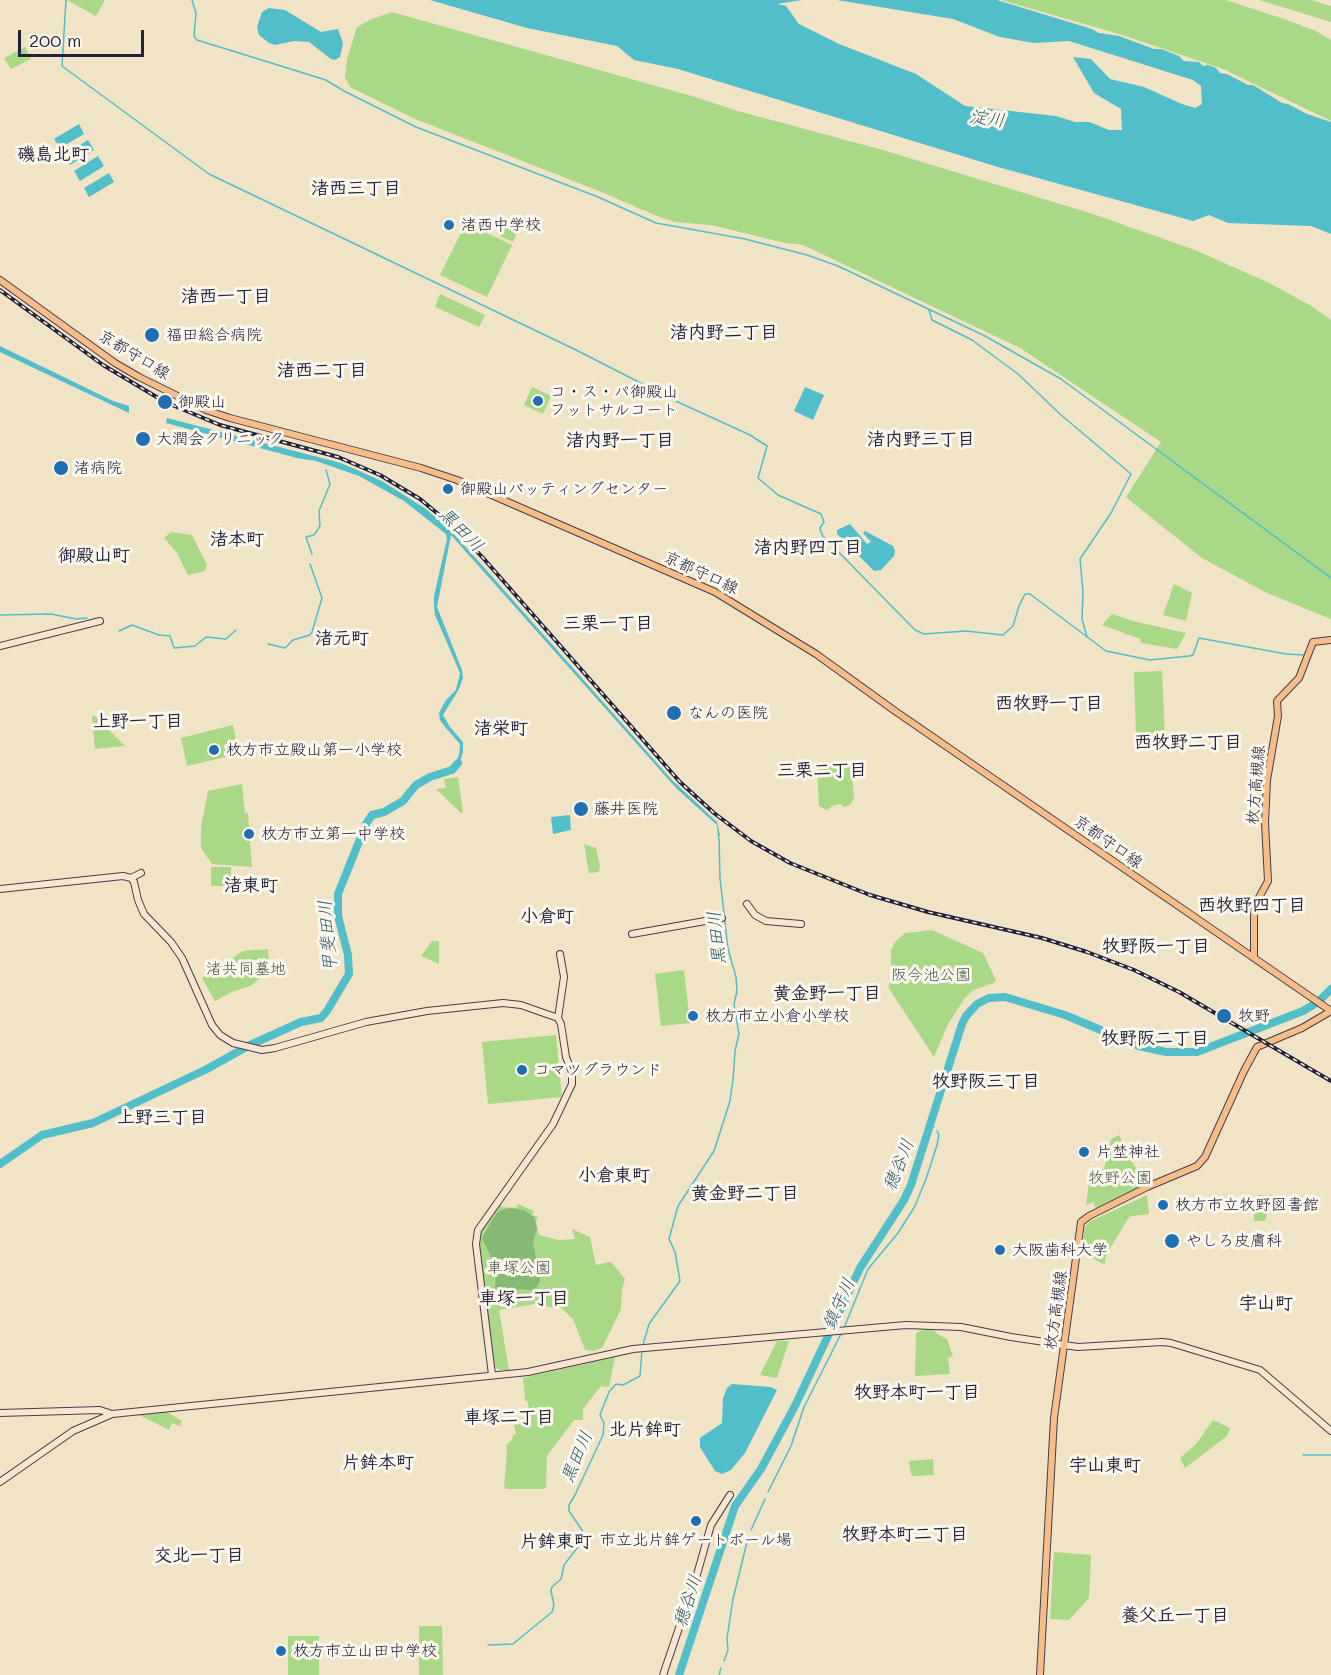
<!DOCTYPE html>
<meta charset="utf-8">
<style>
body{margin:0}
#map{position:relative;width:1331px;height:1675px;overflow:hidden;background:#f1e3c6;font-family:Mali,sans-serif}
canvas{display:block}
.scale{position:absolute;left:18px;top:30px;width:126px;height:27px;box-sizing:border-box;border:3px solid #22223b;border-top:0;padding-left:8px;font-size:18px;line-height:21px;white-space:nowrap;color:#22223b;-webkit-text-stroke:4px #fbf7ec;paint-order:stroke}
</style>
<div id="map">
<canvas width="1331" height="1675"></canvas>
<div class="scale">200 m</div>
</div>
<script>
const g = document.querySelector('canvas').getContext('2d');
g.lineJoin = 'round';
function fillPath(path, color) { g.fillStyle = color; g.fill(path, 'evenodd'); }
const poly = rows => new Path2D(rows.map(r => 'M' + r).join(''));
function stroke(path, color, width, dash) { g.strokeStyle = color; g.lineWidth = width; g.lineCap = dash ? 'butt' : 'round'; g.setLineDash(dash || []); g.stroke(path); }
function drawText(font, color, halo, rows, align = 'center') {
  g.font = font + ' Mali,"Klee One",sans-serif'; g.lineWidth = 6; g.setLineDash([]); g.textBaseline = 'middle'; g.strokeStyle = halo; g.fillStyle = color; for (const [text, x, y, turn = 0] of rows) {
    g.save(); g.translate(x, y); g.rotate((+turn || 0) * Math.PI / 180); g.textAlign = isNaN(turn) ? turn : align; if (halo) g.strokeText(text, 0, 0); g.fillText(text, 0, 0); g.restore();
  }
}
const green = poly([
 [67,0,105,0,96,16],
 [1001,0,1226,0,1287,20,1316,31,1331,40,1331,121,1223,69,1119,34],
 [1259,0,1312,0,1331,6,1331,22],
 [392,12,692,96,738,111,883,150,1093,214,1195,250,1267,282,1310,305,1331,320,1331,619,1267,593,1202,558,1133,503,1126,497,1161,442,1020,348,803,245,785,243,711,225,675,222,657,216,599,191,415,119,350,87,345,77,347,59,357,27,372,19],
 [25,47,31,59,11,69,4,58],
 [506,220,520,226,513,242,500,236],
 [466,223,512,245,487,297,440,275],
 [440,294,485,315,479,327,435,307],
 [532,387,551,396,543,414,524,405],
 [171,532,192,535,207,565,205,571,188,575,177,553,164,538],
 [1174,584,1192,593,1186,621,1163,615],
 [1112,614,1133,621,1186,633,1177,649,1141,643,1140,639,1102,625],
 [1162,671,1165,736,1136,737,1134,672],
 [94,715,125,746,95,749,92,716],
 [233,725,239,754,187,766,181,738],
 [848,763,851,765,854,798,850,805,844,807,841,804,834,805,827,810,824,809,819,806,817,770,821,766],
 [458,777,463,813,461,813,436,789,446,788,444,779],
 [242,784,245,813,248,813,252,867,212,864,201,848,201,827,208,791],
 [584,844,596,848,600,866,599,872,589,873],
 [211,867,231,867,231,886,211,886],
 [932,930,983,953,996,980,994,983,973,990,964,999,948,1024,934,1057,888,987,891,981,891,951,895,942,905,933],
 [432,941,439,941,439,964,421,956],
 [268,949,269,963,261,978,250,986,232,992,215,1001,202,978,243,951],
 [684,970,690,1023,661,1026,655,974],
 [556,1035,562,1097,488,1104,482,1042],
 [1119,1135,1134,1166,1138,1169,1145,1186,1096,1209,1093,1202,1086,1205,1089,1183,1092,1177,1104,1169,1111,1139],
 [1147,1195,1149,1214,1131,1216,1128,1219,1109,1250,1105,1259,1105,1265,1081,1252,1085,1227,1089,1222],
 [1258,1195,1273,1195,1265,1221,1254,1221,1253,1198],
 [498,1201,502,1207,516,1208,518,1204,534,1211,532,1215,538,1217,536,1222,539,1235,558,1240,575,1239,572,1229,590,1237,596,1265,609,1262,612,1263,625,1279,622,1290,621,1309,603,1346,600,1349,593,1351,585,1350,573,1319,559,1306,554,1308,535,1304,499,1310,509,1370,500,1370,495,1367,488,1317,483,1298,477,1238,491,1210],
 [927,1328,931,1328,939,1335,947,1339,953,1356,948,1358,950,1374,915,1376,916,1333],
 [777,1341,789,1341,777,1378,760,1375],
 [615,1357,609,1387,601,1386,583,1409,583,1420,574,1420,547,1456,546,1487,544,1489,506,1489,504,1486,507,1453,506,1445,512,1440,513,1435,516,1434,514,1425,522,1424,522,1418,527,1417,529,1414,528,1402,525,1400,523,1378],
 [165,1411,182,1421,180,1426,172,1423,169,1430,137,1414],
 [1213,1420,1230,1428,1227,1436,1185,1468,1180,1458,1196,1444],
 [933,1459,934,1475,913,1476,911,1474,909,1461],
 [1054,1552,1091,1555,1089,1598,1069,1620,1050,1619],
 [419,1626,442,1626,443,1675,419,1675],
 [288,1636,319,1636,319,1675,288,1675]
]);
const forest = poly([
 [510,1208,524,1210,534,1217,537,1228,533,1242,540,1280,537,1287,531,1290,520,1289,503,1296,498,1293,495,1288,496,1267,482,1238,496,1214,501,1210]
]);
const water = poly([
 [430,0,802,0,777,4,786,6,799,24,839,44,916,74,965,106,1056,116,1075,122,1089,122,1109,130,1122,130,1121,109,1094,93,1073,57,1091,59,1110,79,1144,87,1182,104,1195,108,1202,104,1201,86,1193,80,1069,41,1034,43,1000,37,953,19,837,0,997,0,1092,29,1099,33,1119,36,1154,49,1161,49,1179,56,1184,61,1199,62,1203,66,1208,65,1216,68,1220,73,1227,74,1248,85,1253,85,1282,103,1288,104,1307,114,1331,122,1331,234,1311,226,1228,223,1209,215,1193,221,998,167,678,69,634,60,617,46,527,28],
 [269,8,285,10,321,32,338,29,343,43,340,57,335,60,331,59,309,42,294,41,275,45,269,43,259,35,257,27,262,12],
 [79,124,84,134,60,148,54,139],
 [88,140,94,150,70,165,64,155],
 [98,156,104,166,80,181,74,171],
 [109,173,114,182,89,197,84,188],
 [0,346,113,401,129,406,129,413,0,352],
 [805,387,824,395,813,420,794,411],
 [167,418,341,463,382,481,426,509,450,530,473,555,672,780,717,822,720,835,718,839,717,825,677,789,451,535,437,607,462,670,463,678,459,689,443,715,450,727,463,742,463,752,459,765,452,772,459,755,460,744,445,727,440,720,439,713,446,700,456,690,460,673,435,615,434,606,434,596,447,539,446,534,404,501,359,476,316,461,297,458,166,423],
 [850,524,867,544,871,542,863,533,865,531,893,546,895,551,894,556,881,570,874,571,837,534,837,530],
 [570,815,571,830,553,834,551,817],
 [732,1384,771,1387,777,1390,745,1453,731,1470,722,1474,715,1471,700,1447,700,1438,722,1423,723,1398,727,1388]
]);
const stream = poly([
 [66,0,62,66,209,174,574,349,680,403,750,435,767,446,758,478,778,495,821,514,824,522,820,528,822,535,915,630,924,634,966,631,1003,635,1013,626,1019,606,1025,594,1030,594,1106,651,1150,660,1189,656,1193,655,1199,638,1286,654,1306,655],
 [192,0,196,13,194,36,197,40,326,80,344,91,416,127,598,197,656,223,745,239,807,255,838,266,985,336,1061,379,1331,578],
 [929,310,932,320,972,340,1018,374,1060,414,1131,474,1111,513,1080,559,1083,592,1082,619,1087,637],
 [312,554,306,537,314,535,320,526,319,511,330,484,326,470],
 [0,615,51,614,76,619,87,618],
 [119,631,132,625,159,635,170,636,174,648,195,646,206,637,226,639,236,630],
 [268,644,285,648,293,640,310,635,312,632,322,598,310,564],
 [932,1123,934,1127],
 [844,1328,868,1269,898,1233,915,1206,926,1179,937,1145,939,1135,937,1131],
 [643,1345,649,1324,680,1281,675,1252,669,1239,678,1206,714,1151,730,1101,733,1080,735,1051,739,1034,734,1004,737,991,736,977,728,949,720,878,719,838],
 [1303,1455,1331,1455],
 [768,1492,791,1446,804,1407,842,1332],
 [751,1530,765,1499],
 [488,1645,513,1644,552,1612,554,1605,551,1591,552,1587,561,1579,564,1565,584,1539,582,1530,569,1511,569,1505,575,1495,603,1435,604,1423,600,1415,609,1392,616,1384,623,1385,640,1376,642,1350],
 [724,1661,728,1650,727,1638,733,1599,748,1538],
 [719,1675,721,1668]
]);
const river = poly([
 [0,1164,42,1135,93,1123,207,1069,250,1045,301,1022,321,1018,327,1011,349,974,348,955,338,916,338,894,366,824,372,815,384,812,403,801,416,785,430,777,452,770,458,763],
 [679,1675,735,1506,761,1469,795,1406,860,1268,904,1200,911,1185,962,1024,966,1016,977,1004,989,998,1005,997,1065,1015,1139,1046,1166,1052,1197,1052,1303,1011,1318,1002,1331,989]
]);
const secondary = poly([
 [0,646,100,621],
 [131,878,134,882,138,900,144,914,171,942,182,958,212,1025,220,1035,233,1043,262,1050,275,1048,366,1022,427,1011,503,1003,521,1005,558,1018],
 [0,889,123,876,131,878,141,873],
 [747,904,755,915,766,921,801,924],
 [632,934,722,918],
 [492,1375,476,1244,478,1230,553,1124,572,1084,572,1072,566,1057,561,1024,558,1018,564,977,560,954],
 [0,1413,100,1410,112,1414],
 [0,1482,73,1431,112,1414,528,1372,633,1349,906,1325,961,1327,1011,1337,1078,1347,1162,1342,1171,1343,1260,1370,1331,1431],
 [663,1675,696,1578,711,1525,730,1495]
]);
const primary = poly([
 [0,280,115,363,139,377,206,410,230,418,421,468,457,480,715,592,816,654,895,711,1331,1011],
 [1254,958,1254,913,1256,903,1268,881,1265,823,1267,780,1278,716,1277,701,1299,678,1313,642,1331,640],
 [1040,1675,1054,1418,1081,1222,1089,1216,1147,1187,1197,1166,1205,1157,1244,1071,1257,1047,1302,1028,1331,1011]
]);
const rail = poly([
 [0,290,103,365,165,402,220,425,338,457,380,475,420,499,455,528,484,559,680,782,714,813,751,841,790,863,870,895,928,912,1042,938,1087,952,1134,970,1179,992,1331,1081]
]);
const markers = [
 [449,225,6,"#1f6fb2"],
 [152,335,8,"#1f6fb2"],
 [538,401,6,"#1f6fb2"],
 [165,402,8,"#1f6fb2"],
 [143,439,8,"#1f6fb2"],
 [61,468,8,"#1f6fb2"],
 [448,489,6,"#1f6fb2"],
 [674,713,8,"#1f6fb2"],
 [214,750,6,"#1f6fb2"],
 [581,809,8,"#1f6fb2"],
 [249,834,6,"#1f6fb2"],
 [693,1016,6,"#1f6fb2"],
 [1224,1016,8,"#1f6fb2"],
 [522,1070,6,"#1f6fb2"],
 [1084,1152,6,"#1f6fb2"],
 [1163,1205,6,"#1f6fb2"],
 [1172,1241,8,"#1f6fb2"],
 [1000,1250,6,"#1f6fb2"],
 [696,1521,6,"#1f6fb2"],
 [281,1651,6,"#1f6fb2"]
];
const poiNames = [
 ["渚西中学校",461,225],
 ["福田総合病院",166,335],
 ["コ・ス・パ御殿山",550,392],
 ["フットサルコート",550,410],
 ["御殿山",178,402],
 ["大潤会クリニック",156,439],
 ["渚病院",74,468],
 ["御殿山バッティングセンター",460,489],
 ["なんの医院",688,713],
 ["枚方市立殿山第一小学校",226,750],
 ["藤井医院",594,809],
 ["枚方市立第一中学校",261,834],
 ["枚方市立小倉小学校",705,1016],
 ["牧野",1238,1016],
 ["コマツグラウンド",534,1070],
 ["片埜神社",1096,1152],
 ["枚方市立牧野図書館",1175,1205],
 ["やしろ皮膚科",1186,1241],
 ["大阪歯科大学",1012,1250],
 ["市立北片鉾ゲートボール場",696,1540,"center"],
 ["枚方市立山田中学校",293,1651]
];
const streetNames = [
 ["京都守口線",134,355,31],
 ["京都守口線",701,573,25],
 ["枚方高槻線",1256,785,-85],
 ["京都守口線",1108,842,35],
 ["枚方高槻線",1056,1310,-82]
];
const parkNames = [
 ["渚共同墓地",246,969],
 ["阪今池公園",931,975],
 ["牧野公園",1120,1178],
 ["車塚公園",519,1268]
];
const waterNames = [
 ["淀川",987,119,7],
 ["黒田川",461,530,45],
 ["甲斐田川",328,936,-95],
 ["黒田川",717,938,-96],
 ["穂谷川",899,1165,-68],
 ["鎮守川",839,1304,-66],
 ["黒田川",577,1457,-67],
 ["穂谷川",688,1601,-72]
];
const neighbourhoodNames = [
 ["磯島北町",53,154],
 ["渚西三丁目",356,188],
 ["渚西一丁目",226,296],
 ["渚内野二丁目",724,332],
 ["渚西二丁目",322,370],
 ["渚内野三丁目",921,439],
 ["渚内野一丁目",620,440],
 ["渚本町",237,539],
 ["渚内野四丁目",808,547],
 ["御殿山町",94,555],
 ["三栗一丁目",608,623],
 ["渚元町",342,638],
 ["西牧野一丁目",1049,703],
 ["上野一丁目",138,721],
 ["渚栄町",501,728],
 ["西牧野二丁目",1188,742],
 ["三栗二丁目",822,770],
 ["渚東町",251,885],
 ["西牧野四丁目",1252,905],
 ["小倉町",547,916],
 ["牧野阪一丁目",1156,946],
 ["黄金野一丁目",827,993],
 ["牧野阪二丁目",1155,1038],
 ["牧野阪三丁目",986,1081],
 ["上野三丁目",162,1117],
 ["小倉東町",614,1175],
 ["黄金野二丁目",745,1193],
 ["車塚一丁目",524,1298],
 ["宇山町",1266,1303],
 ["牧野本町一丁目",917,1392],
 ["車塚二丁目",509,1417],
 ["北片鉾町",645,1429],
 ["片鉾本町",378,1462],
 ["宇山東町",1105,1465],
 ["牧野本町二丁目",905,1534],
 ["片鉾東町",556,1541],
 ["交北一丁目",199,1555],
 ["養父丘一丁目",1175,1615]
];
fillPath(green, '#a9d987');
fillPath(forest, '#86b974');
fillPath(water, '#51bec9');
stroke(stream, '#51bec9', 1.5);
stroke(river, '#51bec9', 8);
stroke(secondary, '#413f50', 8);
stroke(primary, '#413f50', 8);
stroke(secondary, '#fce5cf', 6);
stroke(primary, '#f7bd88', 6);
stroke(rail, '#22223b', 4);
stroke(rail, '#fbf7ec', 1.5, [4.5]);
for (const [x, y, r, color] of markers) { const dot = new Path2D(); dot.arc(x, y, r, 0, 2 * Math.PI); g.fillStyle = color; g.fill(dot); stroke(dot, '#fbf7ec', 2); }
drawText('16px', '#22223b', '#fbf7ec', poiNames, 'left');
drawText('16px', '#22223b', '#fbf7ec', streetNames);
drawText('16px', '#4a5952', '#fbf7ec', parkNames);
drawText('italic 18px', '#32596d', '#fbf7ec', waterNames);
drawText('bold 18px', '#22223b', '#fbf7ec', neighbourhoodNames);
</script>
